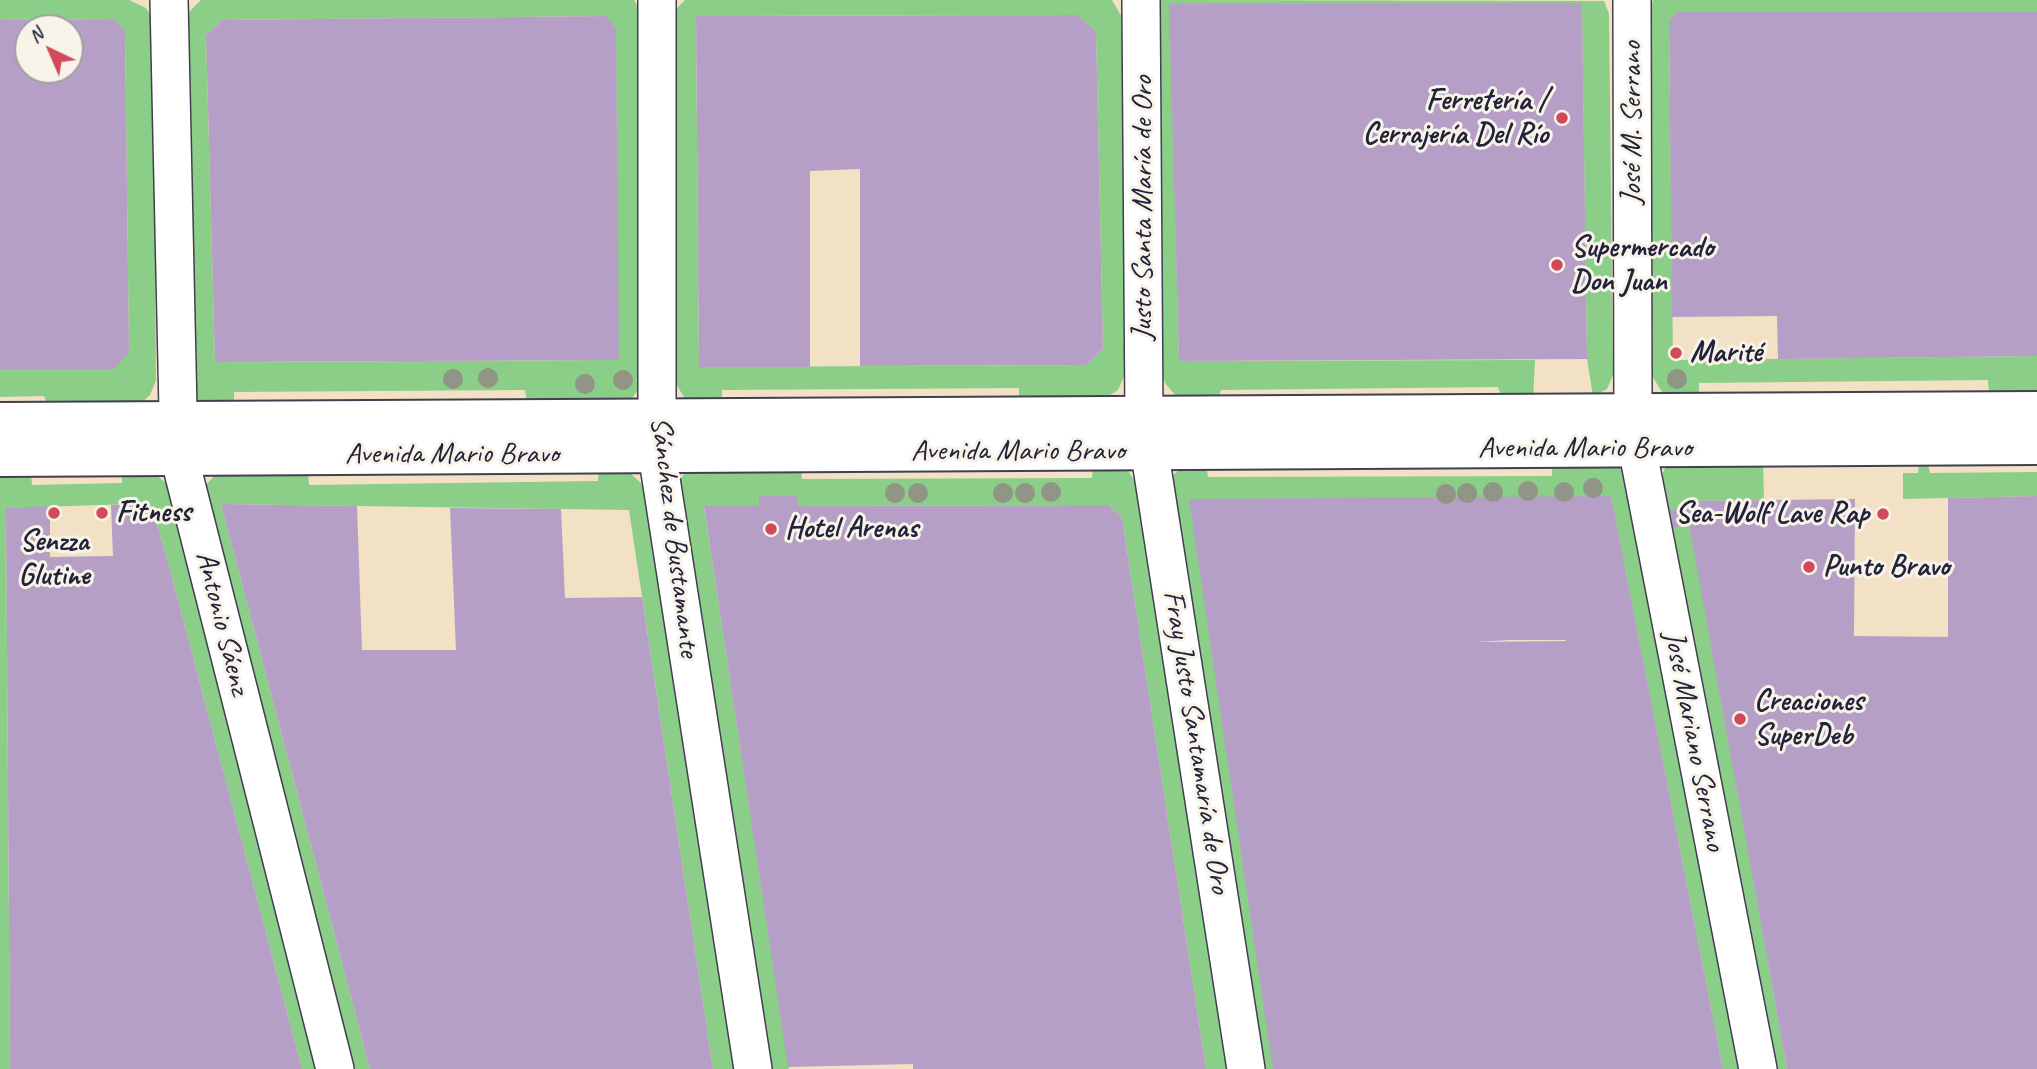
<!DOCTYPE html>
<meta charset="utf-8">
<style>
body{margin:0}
#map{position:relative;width:2037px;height:1069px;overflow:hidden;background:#f2e1c5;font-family:Caveat,sans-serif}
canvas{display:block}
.north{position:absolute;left:14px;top:14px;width:70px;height:70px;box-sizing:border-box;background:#f7f3e8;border:2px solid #a29fa3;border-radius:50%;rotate:316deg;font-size:19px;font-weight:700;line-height:28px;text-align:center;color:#22223b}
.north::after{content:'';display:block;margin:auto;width:24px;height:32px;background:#d1495b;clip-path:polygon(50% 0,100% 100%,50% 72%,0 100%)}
</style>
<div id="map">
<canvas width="2037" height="1069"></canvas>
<div class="north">N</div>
</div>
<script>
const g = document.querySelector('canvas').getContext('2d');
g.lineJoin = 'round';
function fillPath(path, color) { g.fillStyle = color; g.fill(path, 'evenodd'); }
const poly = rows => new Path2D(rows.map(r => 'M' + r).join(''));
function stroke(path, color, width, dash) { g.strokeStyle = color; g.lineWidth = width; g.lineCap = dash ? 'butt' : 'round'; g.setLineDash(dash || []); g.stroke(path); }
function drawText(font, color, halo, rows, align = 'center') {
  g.font = font + ' Caveat,sans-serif'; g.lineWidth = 6; g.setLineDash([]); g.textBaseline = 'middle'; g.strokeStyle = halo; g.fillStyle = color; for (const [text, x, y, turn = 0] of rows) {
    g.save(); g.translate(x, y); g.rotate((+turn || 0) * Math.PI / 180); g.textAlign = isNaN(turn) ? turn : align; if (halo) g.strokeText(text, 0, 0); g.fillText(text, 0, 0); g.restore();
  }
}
const green = poly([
 [0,0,129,0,146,8,153,19,156,380,150,395,139,405,49,407,44,396,0,397,0,369,113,369,129,353,125,31,113,19,0,20],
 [201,0,634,0,639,8,640,387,633,397,623,404,527,404,525,390,234,392,234,406,206,406,197,399,193,394,187,14],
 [605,16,616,27,618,360,215,362,206,35,223,20],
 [685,0,1112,0,1123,19,1126,372,1118,390,1102,400,1019,401,1019,388,722,390,722,403,692,403,685,399,675,382,674,11],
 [1076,15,1096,31,1103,348,1087,365,699,367,696,16],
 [1158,0,1604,1,1609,14,1613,375,1607,389,1593,396,1587,359,1582,11,1170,11,1179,361,1535,360,1533,398,1502,398,1498,387,1221,390,1218,400,1183,400,1176,396,1165,383,1162,374],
 [1653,0,2037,0,2037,12,1677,12,1669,20,1673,360,2037,356,2037,394,1989,394,1988,380,1699,383,1699,396,1668,396,1662,392,1652,376,1649,14],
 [1763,462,1764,500,1686,501,1787,1069,1770,1069,1660,478,1667,465],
 [1552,463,1616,465,1626,473,1743,1069,1723,1069,1611,497,1462,499,1273,1069,1260,1069,1171,479,1174,474,1183,467,1206,465,1208,477,1552,476],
 [1919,464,1928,464,1930,473,2037,472,2037,496,1903,499,1903,473,1918,473],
 [1093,467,1122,467,1129,472,1138,486,1230,1069,1206,1069,1122,518,1109,505,798,506,797,496,759,496,759,506,704,507,789,1069,767,1069,680,479,688,470,801,468,802,479,1092,478],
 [599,469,629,472,642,484,650,506,734,1069,713,1069,629,510,221,504,370,1069,347,1069,202,496,206,485,215,475,226,473,308,471,309,485,598,481],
 [122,471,155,474,173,489,323,1069,302,1069,166,555,157,525,134,504,6,508,10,1069,0,1069,0,473,31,472,32,485,122,483]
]);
const building = poly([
 [1582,3,1587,359,1179,361,1169,4],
 [1677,12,2037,12,2037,356,1778,359,1777,316,1672,317,1669,20],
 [1077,15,1096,31,1103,348,1087,365,860,366,860,169,810,171,810,367,699,367,696,16],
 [606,16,616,27,619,360,215,362,206,35,223,20],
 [114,19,125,31,129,353,114,369,0,369,0,20],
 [28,28,70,28,70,70,28,70],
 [759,496,798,496,798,506,1109,505,1122,518,1206,1069,913,1069,913,1064,788,1067,704,506,759,506],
 [1611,496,1723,1069,1273,1069,1189,499],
 [1511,640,1566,640,1566,641,1475,642],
 [2037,496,2037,1069,1787,1069,1685,501,1855,499,1854,636,1948,637,1948,498],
 [134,504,157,525,166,555,302,1069,10,1069,6,508,50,506,50,557,113,556,111,505],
 [221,504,357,506,362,650,456,650,450,508,561,509,565,598,642,597,713,1069,370,1069],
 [1679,508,1682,526,1669,529,1665,511]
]);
const minor = poly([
 [169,0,179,456,335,1069],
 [657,0,657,453,753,1069],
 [1141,0,1144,416,1246,1069],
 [1632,0,1633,413,1637,447,1758,1069]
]);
const secondary = poly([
 [0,422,2037,411],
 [0,457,2037,445]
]);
const trees = [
 [488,378],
 [453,379],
 [1677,379],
 [623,380],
 [585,384],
 [1593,488],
 [1528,491],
 [1051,492],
 [1493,492],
 [1564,492],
 [895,493],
 [918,493],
 [1003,493],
 [1025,493],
 [1467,493],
 [1446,494]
];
const markers = [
 [1562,118,7,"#d1495b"],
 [1557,265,7,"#d1495b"],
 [1676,353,7,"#d1495b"],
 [54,513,7,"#d1495b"],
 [102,513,7,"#d1495b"],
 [1883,514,7,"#d1495b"],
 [771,529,7,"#d1495b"],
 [1809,567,7,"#d1495b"],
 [1740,719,7,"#d1495b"]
];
const poiNames = [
 ["Ferretería /",1548,101,"right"],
 ["Cerrajería Del Río",1548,135,"right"],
 ["Supermercado",1571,248],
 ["Don Juan",1571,282],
 ["Marité",1690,353],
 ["Fitness",116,513],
 ["Sea-Wolf Lave Rap",1869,514,"right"],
 ["Hotel Arenas",785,529],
 ["Senzza",54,542,"center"],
 ["Glutine",54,576,"center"],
 ["Punto Bravo",1823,567],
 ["Creaciones",1754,702],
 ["SuperDeb",1754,736]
];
const streetNames = [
 ["José M. Serrano",1632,123,-90],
 ["Justo Santa María de Oro",1143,208,-90],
 ["Avenida Mario Bravo",1585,448],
 ["Avenida Mario Bravo",1018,451],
 ["Avenida Mario Bravo",452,454],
 ["Sánchez de Bustamante",674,537,83],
 ["Antonio Sáenz",222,623,76],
 ["José Mariano Serrano",1694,741,79],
 ["Fray Justo Santamaría de Oro",1196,742,81]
];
fillPath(green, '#8ace88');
fillPath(building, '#b59fc6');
stroke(minor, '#413f50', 40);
stroke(secondary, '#413f50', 42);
stroke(minor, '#fff', 37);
stroke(secondary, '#fff', 38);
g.fillStyle = '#919586';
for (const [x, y] of trees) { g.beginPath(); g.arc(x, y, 10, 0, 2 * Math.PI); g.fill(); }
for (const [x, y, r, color] of markers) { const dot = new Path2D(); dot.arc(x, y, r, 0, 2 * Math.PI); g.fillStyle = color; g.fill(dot); stroke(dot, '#f7f3e8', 2.5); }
drawText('bold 30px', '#22223b', '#f7f3e8', poiNames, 'left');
drawText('30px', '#22223b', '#f7f3e8', streetNames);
</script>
